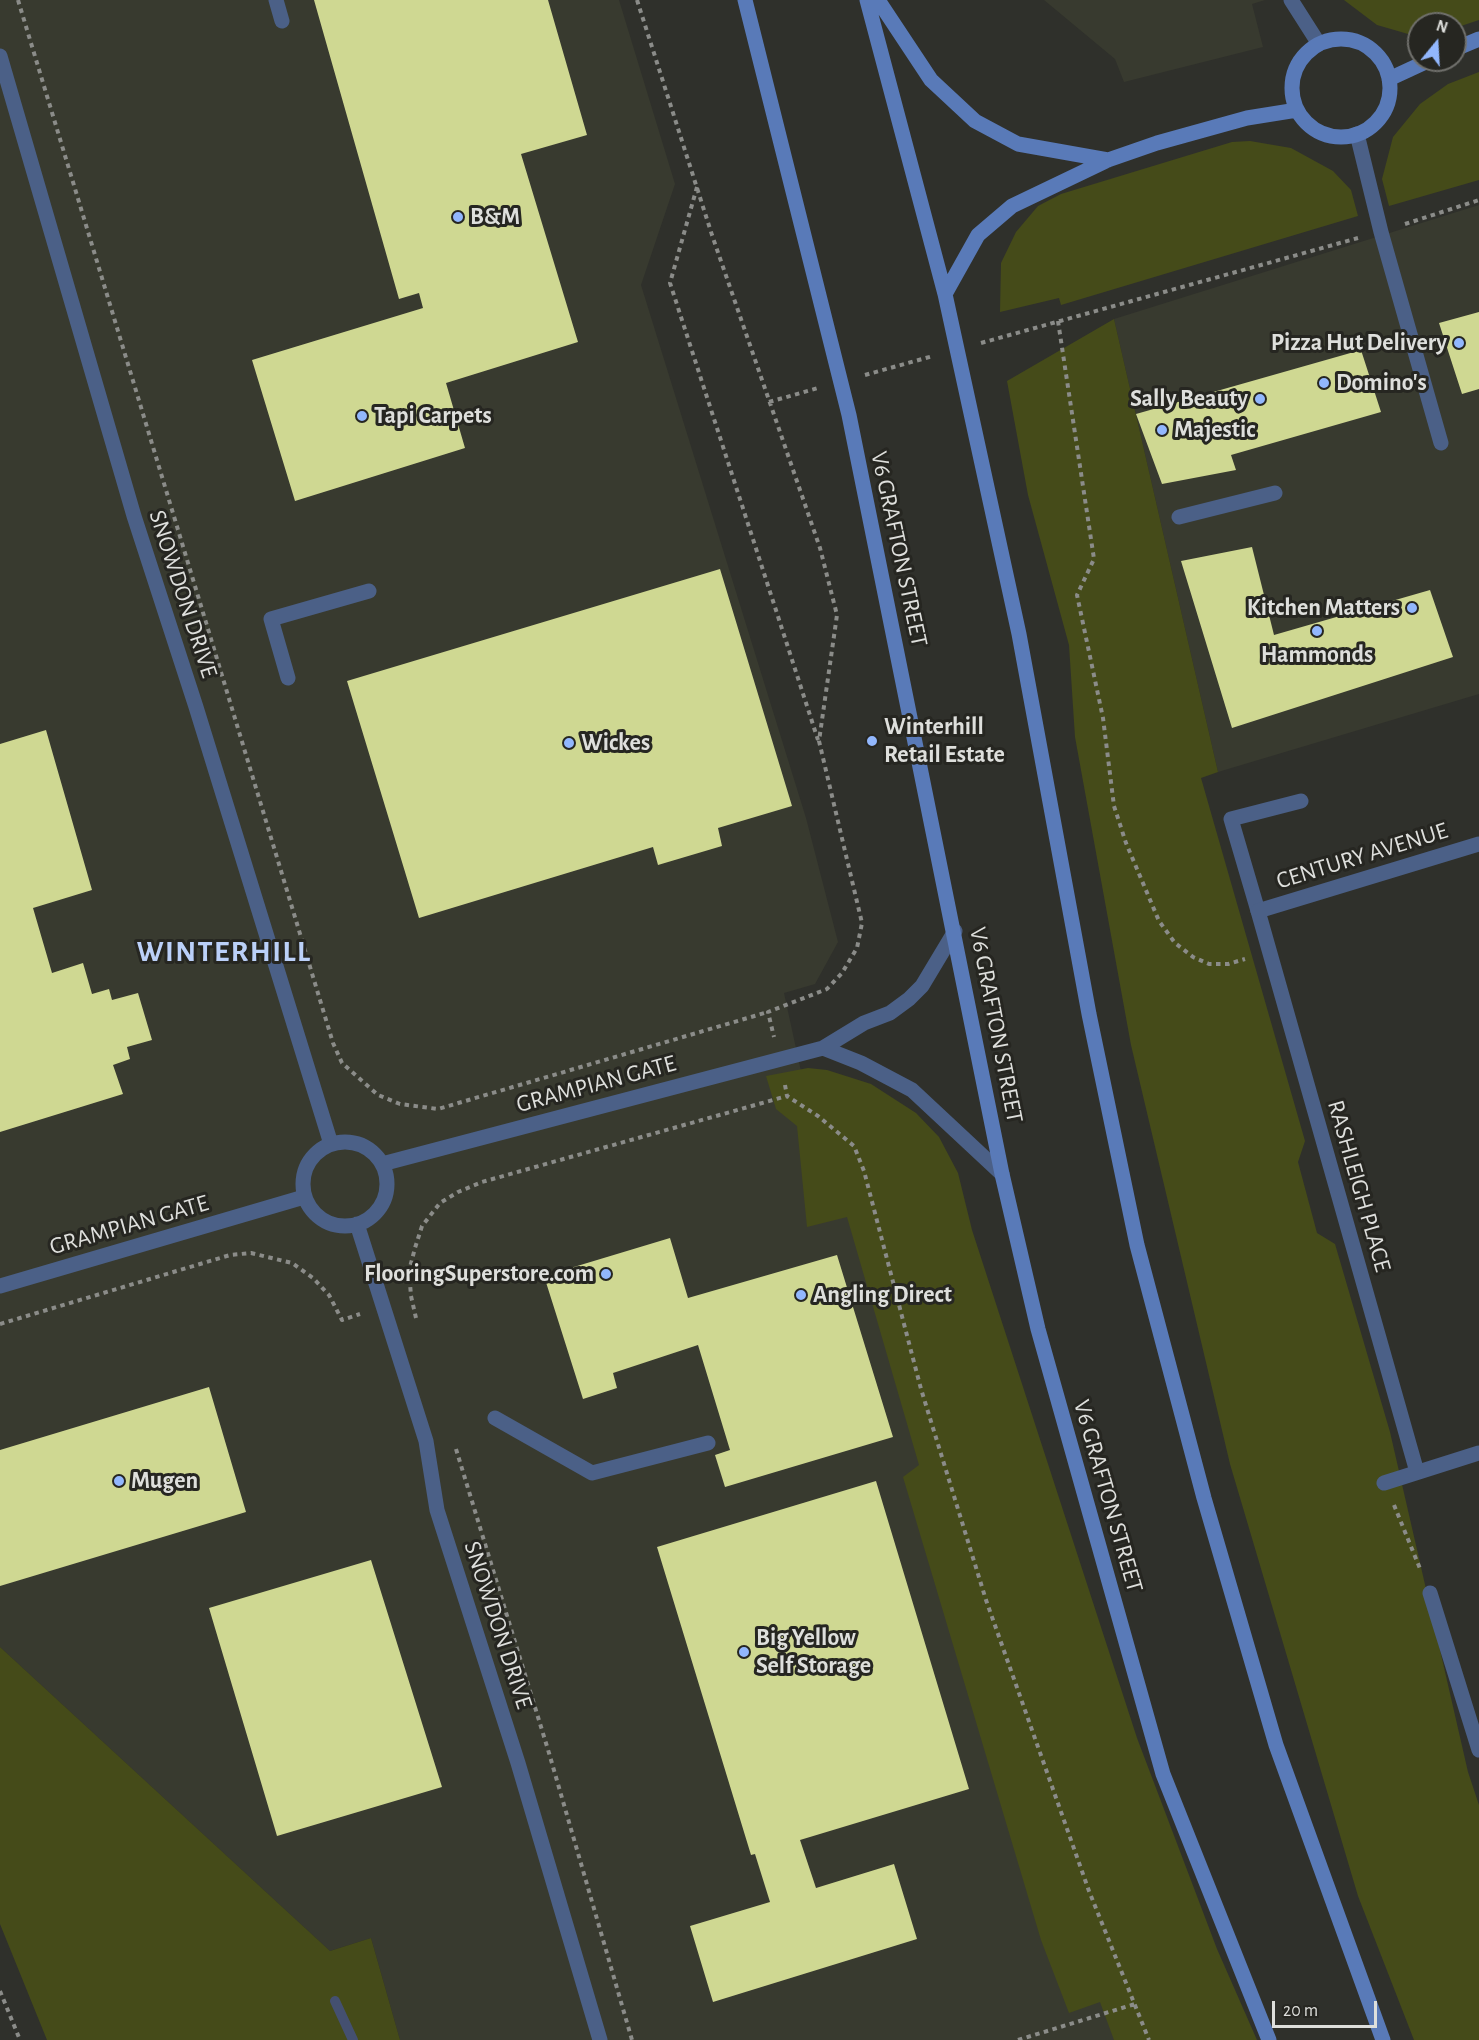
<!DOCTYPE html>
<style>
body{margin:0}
#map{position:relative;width:1479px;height:2040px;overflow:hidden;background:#2f302b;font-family:"Alegreya Sans",sans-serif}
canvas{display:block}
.north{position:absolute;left:1407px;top:12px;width:60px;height:60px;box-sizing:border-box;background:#262621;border:2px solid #70706c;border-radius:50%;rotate:18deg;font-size:16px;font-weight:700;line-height:24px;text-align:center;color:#dedfdc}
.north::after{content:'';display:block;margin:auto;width:21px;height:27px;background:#92b7fd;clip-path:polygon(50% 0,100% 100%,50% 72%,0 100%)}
.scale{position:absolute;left:1272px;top:2001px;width:105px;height:27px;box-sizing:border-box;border:3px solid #dedfdc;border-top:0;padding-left:8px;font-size:18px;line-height:21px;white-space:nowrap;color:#dedfdc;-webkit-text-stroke:4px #262621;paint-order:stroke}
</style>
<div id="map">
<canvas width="1479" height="2040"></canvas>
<div class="north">N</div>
<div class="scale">20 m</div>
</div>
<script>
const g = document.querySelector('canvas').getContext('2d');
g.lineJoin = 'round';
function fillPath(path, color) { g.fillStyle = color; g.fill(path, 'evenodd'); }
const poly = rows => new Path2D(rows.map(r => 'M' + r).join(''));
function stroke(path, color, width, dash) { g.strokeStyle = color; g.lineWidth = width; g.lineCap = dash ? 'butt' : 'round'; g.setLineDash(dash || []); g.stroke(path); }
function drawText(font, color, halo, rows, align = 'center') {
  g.font = font + ' "Alegreya Sans",sans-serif'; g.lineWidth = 6; g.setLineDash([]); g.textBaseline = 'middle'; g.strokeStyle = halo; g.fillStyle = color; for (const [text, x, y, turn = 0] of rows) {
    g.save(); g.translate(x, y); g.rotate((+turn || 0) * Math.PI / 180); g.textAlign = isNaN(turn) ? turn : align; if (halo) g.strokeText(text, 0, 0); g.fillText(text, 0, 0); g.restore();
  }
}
const built = poly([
 [0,0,619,0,675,184,641,285,806,818,838,942,815,984,784,993,817,1145,849,1169,1119,2040,400,2040,371,1938,330,1951,0,1647],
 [1044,0,1265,0,1252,4,1263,47,1124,82,1115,59],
 [1479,205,1479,694,1218,772,1114,319]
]);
const green = poly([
 [1344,0,1479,0,1479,20,1455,28,1455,24,1419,24,1419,36,1415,36,1377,25],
 [1479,72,1479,180,1389,206,1382,179,1393,137,1420,104,1448,84],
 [1250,141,1291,148,1333,171,1351,190,1358,216,1061,305,1059,298,1000,312,1001,263,1016,232,1038,206,1061,194,1232,142],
 [1114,319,1218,772,1201,778,1305,1141,1298,1162,1317,1233,1335,1244,1390,1432,1468,1772,1479,1805,1479,2040,1414,2040,1358,1896,1230,1464,1131,1045,1075,737,1069,645,1028,495,1007,381],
 [808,1068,827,1070,871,1084,916,1113,939,1137,958,1173,972,1230,1137,1738,1217,1949,1257,2040,1114,2040,1100,2002,1069,2013,1041,1940,903,1477,919,1465,847,1217,807,1227,797,1126,776,1109,766,1076],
 [0,1647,330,1951,371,1938,400,2040,47,2040,0,1924]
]);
const stream = poly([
 [335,2001,353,2040]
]);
const building = poly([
 [314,0,548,0,587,135,521,154,578,342,446,383,465,448,295,501,252,360,423,308,419,293,399,299],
 [1479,312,1479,389,1462,394,1439,323],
 [1361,350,1381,412,1231,455,1236,470,1162,484,1136,414],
 [1252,547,1274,635,1430,590,1453,657,1232,728,1181,561],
 [720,569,792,806,718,828,722,846,658,865,653,847,419,918,347,681],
 [46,730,92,890,33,908,52,973,83,963,92,994,109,989,112,1000,138,993,152,1040,127,1047,130,1059,113,1065,123,1094,0,1132,0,744],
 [670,1238,688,1298,837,1255,893,1437,725,1487,715,1455,730,1450,698,1345,613,1373,617,1388,583,1399,544,1276],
 [209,1387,246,1512,0,1586,0,1450],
 [876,1481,969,1789,800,1840,816,1888,894,1864,917,1939,713,2002,690,1926,770,1902,755,1854,751,1855,657,1547],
 [371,1560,442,1787,277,1836,209,1608]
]);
const path = poly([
 [18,0,333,1043,342,1063,378,1095,400,1104,438,1109,768,1012],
 [637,0,712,235,820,548,837,615,819,741,862,923,857,948,842,973,827,989,768,1012,774,1037],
 [697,187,670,283,818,740],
 [1405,224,1479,200],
 [1058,321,1094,559,1077,595,1103,718,1114,806,1126,843,1159,921,1175,943,1193,957,1209,964,1228,964,1245,959],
 [981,343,1358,238],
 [865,375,933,356],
 [769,402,818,388],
 [785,1085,787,1096,818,1116,854,1146,864,1171,921,1389,986,1600,1089,1891,1149,2040],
 [416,1318,411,1296,409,1271,415,1248,422,1226,440,1203,458,1192,482,1182,787,1096],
 [0,1324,230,1255,251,1253,292,1263,313,1278,329,1295,342,1320,360,1314],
 [456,1449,549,1753,632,2040],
 [1394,1505,1421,1571],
 [0,1991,20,2040],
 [1018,2040,1135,2004]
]);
const lane = poly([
 [276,0,282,21],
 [1291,0,1319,44],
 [1357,134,1381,232,1441,443],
 [1179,517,1275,493],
 [288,678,271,619,369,591],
 [1258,911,1231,819,1301,801],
 [495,1418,592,1473,708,1443]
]);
const street = poly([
 [0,56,134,516,196,707,331,1144],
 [823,1048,861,1063,912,1090,1002,1174],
 '303 1184a42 42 0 1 1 84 0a42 42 0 1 1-84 0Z',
 [382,1164,823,1048,864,1023,890,1013,909,999,922,986,955,931],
 [357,1224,426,1441,437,1510,518,1763,600,2040],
 [0,1286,304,1197],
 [1417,1472,1258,911,1479,844],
 [1384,1483,1479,1453],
 [1430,1593,1479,1750]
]);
const secondary = poly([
 [745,0,849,415,1002,1174,1038,1329,1163,1774,1269,2040],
 [867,0,945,294,1019,634,1089,1014,1137,1245,1204,1498,1276,1745,1383,2040],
 [878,0,931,80,975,121,1018,144,1108,160],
 '1292 88a49 49 0 1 1 98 0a49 49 0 1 1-98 0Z',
 [1455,49,1479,39],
 [1389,79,1430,60],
 [945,294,978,235,1012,206,1108,160,1157,143,1247,118,1297,110]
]);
const markers = [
 [458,217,6,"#92b7fd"],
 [1459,343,6,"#92b7fd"],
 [1324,383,6,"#92b7fd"],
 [1260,399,6,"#92b7fd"],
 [362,416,6,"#92b7fd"],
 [1162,430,6,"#92b7fd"],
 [1412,608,6,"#92b7fd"],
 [1317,631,6,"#92b7fd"],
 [872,741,6,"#92b7fd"],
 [569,743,6,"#92b7fd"],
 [606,1274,6,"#92b7fd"],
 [801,1295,6,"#92b7fd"],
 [119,1481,6,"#92b7fd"],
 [744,1652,6,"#92b7fd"]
];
const poiNames = [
 ["B&M",470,217],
 ["Pizza Hut Delivery",1447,343,"right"],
 ["Domino's",1336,383],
 ["Sally Beauty",1248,399,"right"],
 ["Tapi Carpets",374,416],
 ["Majestic",1174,430],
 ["Kitchen Matters",1400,608,"right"],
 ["Hammonds",1317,655,"center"],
 ["Winterhill",884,727],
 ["Retail Estate",884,755],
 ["Wickes",581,743],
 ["FlooringSuperstore.com",594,1274,"right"],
 ["Angling Direct",813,1295],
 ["Mugen",131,1481],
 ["Big Yellow",756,1638],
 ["Self Storage",756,1666]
];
const streetNames = [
 ["V6 GRAFTON STREET",899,549,78],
 ["SNOWDON DRIVE",183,594,72],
 ["CENTURY AVENUE",1362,856,-17],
 ["V6 GRAFTON STREET",996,1025,79],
 ["GRAMPIAN GATE",596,1084,-15],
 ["RASHLEIGH PLACE",1359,1186,74],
 ["GRAMPIAN GATE",129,1225,-16],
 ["V6 GRAFTON STREET",1108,1496,74],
 ["SNOWDON DRIVE",498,1625,72]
];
const districtNames = [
 ["WINTERHILL",224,952]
];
fillPath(built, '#383a2f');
fillPath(green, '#454b19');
stroke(stream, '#445070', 10);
fillPath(building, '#cfd892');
stroke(path, '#8b8c89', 4, [4.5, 4.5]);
stroke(lane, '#4b6087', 15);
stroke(street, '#4b6087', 15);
stroke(secondary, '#597ab8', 15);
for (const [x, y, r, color] of markers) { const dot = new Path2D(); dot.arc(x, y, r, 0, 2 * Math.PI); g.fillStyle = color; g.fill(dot); stroke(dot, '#262621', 2); }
drawText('bold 24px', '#dedfdc', '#262621', poiNames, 'left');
drawText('24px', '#dedfdc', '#262621', streetNames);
g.letterSpacing = '1.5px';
drawText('bold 30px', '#bbd0f8', '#262621', districtNames);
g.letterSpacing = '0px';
</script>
